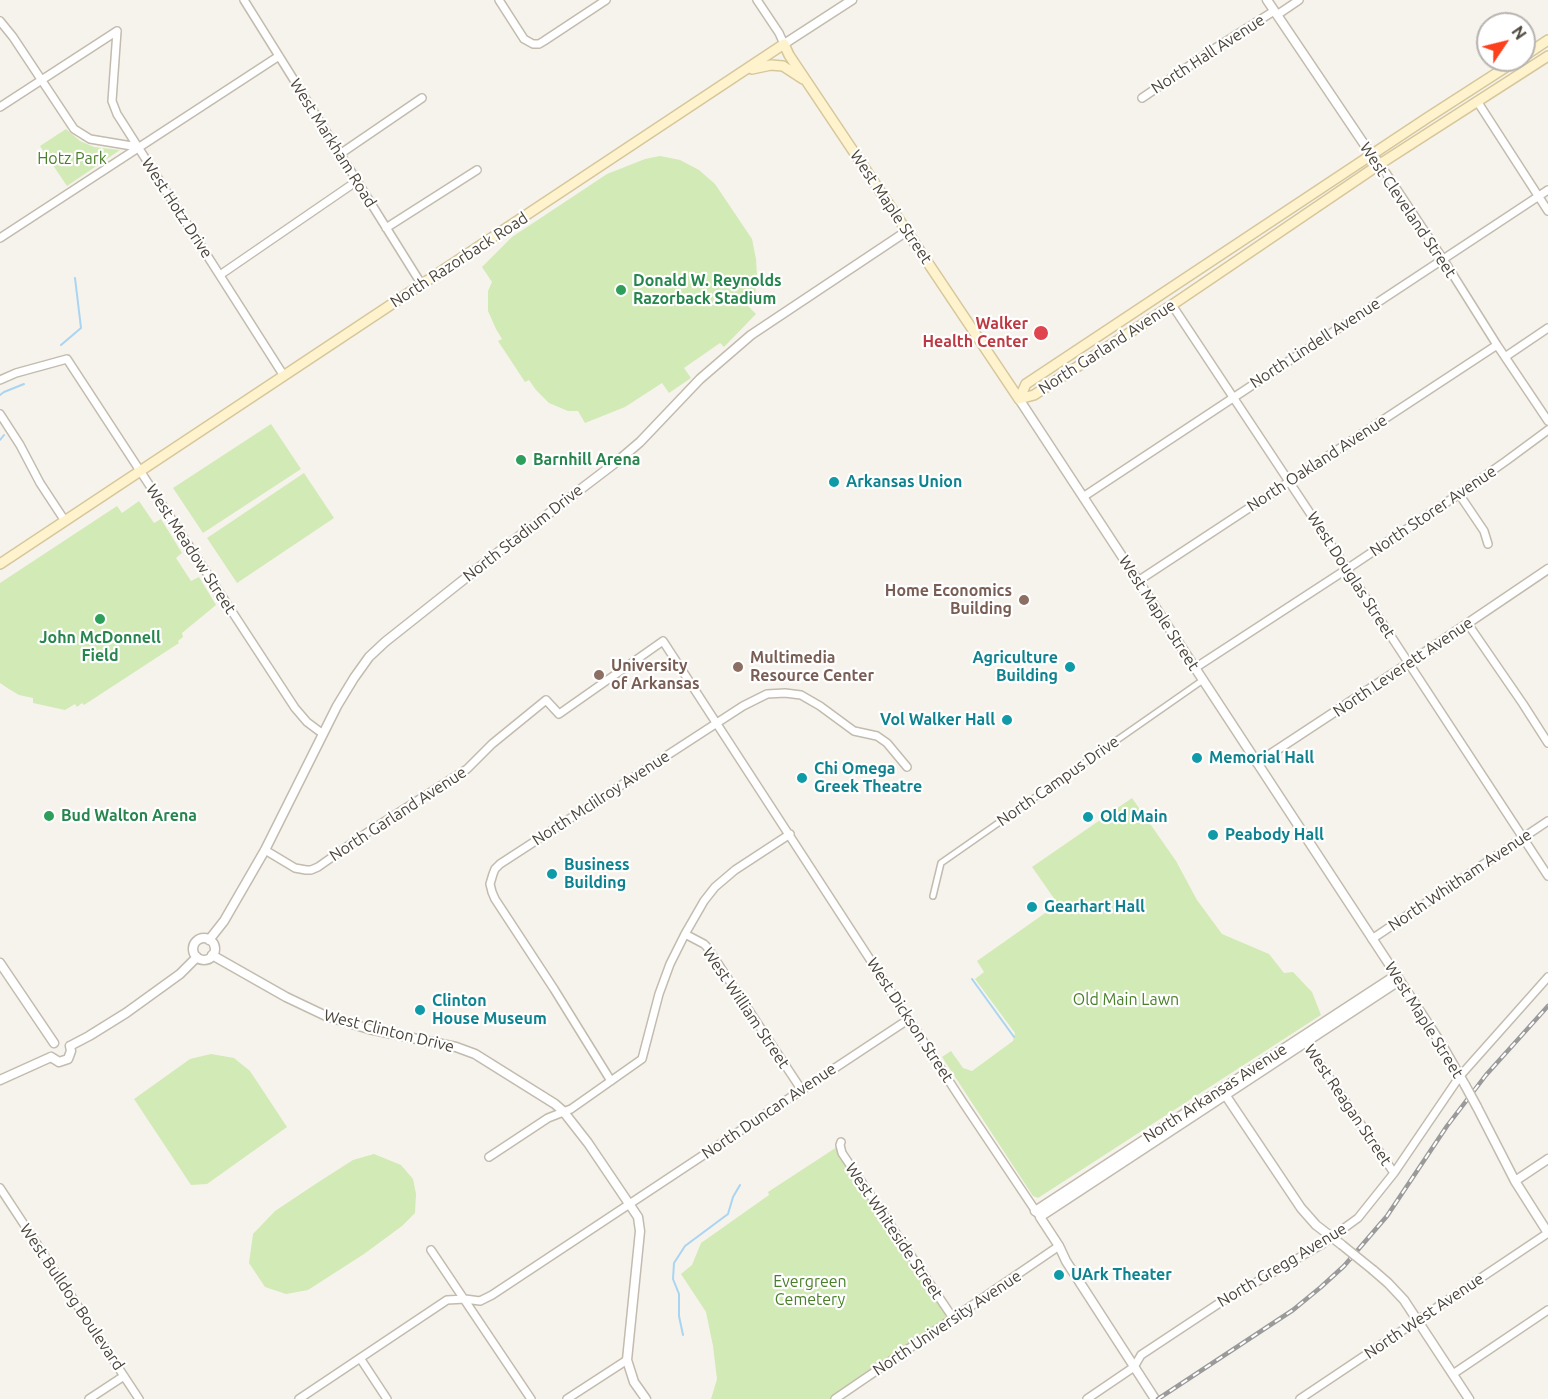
<!DOCTYPE html>
<style>
body{margin:0}
#map{position:relative;width:1548px;height:1399px;overflow:hidden;background:#f6f3ec;font-family:Ubuntu,sans-serif}
canvas{display:block}
.north{position:absolute;left:1476px;top:12px;width:60px;height:60px;box-sizing:border-box;background:#fff;border:2px solid #b7b4b0;border-radius:50%;rotate:55deg;font-size:16px;font-weight:700;line-height:24px;text-align:center;color:#4b4439}
.north::after{content:'';display:block;margin:auto;width:21px;height:27px;background:#fc3f1d;clip-path:polygon(50% 0,100% 100%,50% 72%,0 100%)}
</style>
<div id="map">
<canvas width="1548" height="1399"></canvas>
<div class="north">N</div>
</div>
<script>
const g = document.querySelector('canvas').getContext('2d');
g.lineJoin = 'round';
function fillPath(path, color) { g.fillStyle = color; g.fill(path, 'evenodd'); }
const poly = rows => new Path2D(rows.map(r => 'M' + r).join(''));
function stroke(path, color, width, dash) { g.strokeStyle = color; g.lineWidth = width; g.lineCap = dash ? 'butt' : 'round'; g.setLineDash(dash || []); g.stroke(path); }
function drawText(font, color, halo, rows, align = 'center') {
  g.font = font + ' Ubuntu,sans-serif'; g.lineWidth = 4.5; g.setLineDash([]); g.textBaseline = 'middle'; g.strokeStyle = halo; g.fillStyle = color; for (const [text, x, y, turn = 0] of rows) {
    g.save(); g.translate(x, y); g.rotate((+turn || 0) * Math.PI / 180); g.textAlign = isNaN(turn) ? turn : align; if (halo) g.strokeText(text, 0, 0); g.fillText(text, 0, 0); g.restore();
  }
}
const green = poly([
 [66,129,80,141,94,147,120,150,67,186,40,146],
 [660,156,680,160,699,170,715,184,752,239,756,259,757,276,755,295,753,289,748,306,756,314,724,347,720,343,684,368,691,378,669,393,662,383,625,407,585,423,578,411,568,411,549,403,536,390,529,380,525,382,498,341,502,339,496,329,488,311,488,291,492,282,482,267,512,237,607,174,645,159],
 [271,424,301,469,203,533,173,488],
 [304,473,334,518,237,583,207,538],
 [139,501,154,523,161,519,182,553,176,558,191,581,199,577,216,605,182,633,183,637,178,641,179,643,84,705,82,703,77,707,75,704,65,710,33,703,33,698,19,695,9,689,0,683,0,583,117,506,122,513],
 [1132,798,1176,861,1197,900,1222,934,1269,954,1284,973,1293,972,1312,992,1321,1015,1038,1198,1033,1196,942,1057,951,1051,963,1068,972,1071,1013,1041,1015,1033,975,979,984,972,977,961,1058,904,1032,867],
 [211,1054,234,1058,250,1071,287,1127,207,1184,191,1185,134,1099,190,1059],
 [840,1145,953,1318,835,1399,711,1399,717,1379,713,1346,706,1312,681,1274,692,1265,701,1243,769,1195,768,1192],
 [374,1154,401,1165,413,1179,416,1194,415,1213,402,1226,364,1254,308,1290,286,1294,265,1287,249,1263,253,1234,275,1211,317,1183,353,1160]
]);
const stream = poly([
 [61,345,81,328,75,278],
 [0,395,4,392,24,384],
 [0,440,4,435],
 [972,979,1014,1037],
 [683,1335,679,1316,679,1294,673,1279,674,1263,685,1246,728,1214,733,1197,740,1185]
]);
const pedestrian = poly([
 [933,896,941,863,1203,680]
]);
const minor = poly([
 [244,0,422,285],
 [499,0,524,39,533,44,539,44,544,41,606,0],
 [757,0,779,33,784,44],
 [1277,15,1299,0],
 [0,21,13,37,74,129,90,139,138,147,284,376],
 [117,31,112,101,117,114,138,147],
 [1142,98,1217,47,1274,11],
 [1477,101,1548,211],
 [0,107,117,31],
 [340,154,422,98],
 [1380,164,1443,259,1497,345,1548,421],
 [386,228,477,170],
 [0,238,279,56],
 [220,275,357,181],
 [1172,305,1347,569,1548,876],
 [1505,357,1548,328],
 [0,380,16,373,67,359,295,708,307,722,323,734],
 [0,414,20,445,40,483,65,521],
 [1459,494,1484,531,1488,544],
 [1083,497,1548,190],
 [1138,581,1497,345],
 [1468,624,1523,704,1548,743],
 [1195,668,1347,569,1459,494,1506,461,1548,430],
 [265,850,295,868,306,870,311,870,318,867,365,834,467,769,492,744,546,700,559,714,663,641,964,1104,1037,1213],
 [685,934,704,944,707,947,801,1089],
 [1372,939,1548,821],
 [1303,1039,1394,1173],
 [611,1081,554,989,495,899,492,892,490,884,493,874,495,869,500,864,743,706,767,694,785,693,801,695,820,706,854,731,877,736,887,743,907,767],
 [841,1142,840,1145,842,1153,953,1318],
 [489,1157,548,1118,571,1109,642,1059,659,994,670,964,685,934,704,901,715,887,735,870,790,834],
 [0,1188,139,1399],
 [431,1250,531,1399],
 [360,1358,387,1399],
 [1453,1374,1548,1310],
 [89,1399,124,1376],
 [299,1399,447,1300,465,1299,480,1301,492,1295,909,1019],
 [567,1399,627,1360],
 [835,1399,1059,1246],
 [1087,1399,1134,1367,1141,1355,1218,1304,1321,1245,1358,1218,1394,1173,1460,1076,1548,977],
 [1300,1399,1548,1233]
]);
const tertiary = poly([
 [1267,0,1366,147,1380,164],
 [784,44,852,0],
 [1019,399,1442,1045,1465,1085],
 [1257,763,1409,663,1548,569],
 '193 949a11 11 0 1 1 22 0a11 11 0 1 1-22 0Z',
 [209,940,224,921,265,850,337,706,354,678,369,657,385,642,501,550,619,460,640,442,700,379,751,335,907,231],
 [212,955,286,997,326,1016,369,1029,456,1047,475,1054,555,1104,563,1111,588,1143,638,1217,640,1231,627,1360,634,1382,646,1399],
 [0,963,54,1043],
 [70,1046,89,1036,126,1013,180,974,197,957],
 [51,1057,59,1062,68,1059,71,1051,70,1046],
 [0,1080,51,1057],
 [1222,1090,1301,1208,1316,1225,1342,1245],
 [1477,1107,1515,1181,1548,1233],
 [1515,1181,1548,1159],
 [1035,1211,1396,975],
 [1373,1270,1388,1283,1404,1300,1469,1399],
 [1155,1399,1066,1261,1059,1246,1040,1217,1399,981]
]);
const secondary = poly([
 [1524,56,1548,40],
 [752,69,771,65,783,66,803,79],
 [1019,399,1034,395,1172,305,1380,164,1548,56],
 [1019,399,1026,384,1427,118,1517,60],
 [0,564,784,44,789,55,1019,399]
]);
const rail = poly([
 [1158,1399,1293,1310,1321,1287,1344,1266,1387,1216,1447,1126,1486,1075,1548,1006]
]);
const tertiaryBridge = poly([
 [1465,1085,1477,1107],
 [1342,1245,1373,1270]
]);
const markers = [
 [621,290,6,"#2e9e5b"],
 [1041,333,8,"#e0444e"],
 [521,460,6,"#2e9e5b"],
 [834,482,6,"#0f9aa8"],
 [1024,600,6,"#8d6e63"],
 [100,619,6,"#2e9e5b"],
 [738,667,6,"#8d6e63"],
 [1070,667,6,"#0f9aa8"],
 [599,675,6,"#8d6e63"],
 [1007,720,6,"#0f9aa8"],
 [1197,758,6,"#0f9aa8"],
 [802,778,6,"#0f9aa8"],
 [49,816,6,"#2e9e5b"],
 [1088,817,6,"#0f9aa8"],
 [1213,835,6,"#0f9aa8"],
 [552,874,6,"#0f9aa8"],
 [1032,907,6,"#0f9aa8"],
 [420,1010,6,"#0f9aa8"],
 [1059,1275,6,"#0f9aa8"]
];
const streetNames = [
 ["North Hall Avenue",1208,54,-33],
 ["West Markham Road",333,143,58],
 ["West Maple Street",891,207,56],
 ["West Hotz Drive",177,208,57],
 ["West Cleveland Street",1408,210,56],
 ["North Razorback Road",459,260,-33],
 ["North Lindell Avenue",1315,343,-33],
 ["North Garland Avenue",1107,347,-33],
 ["North Oakland Avenue",1317,463,-33],
 ["North Storer Avenue",1433,511,-34],
 ["North Stadium Drive",523,533,-38],
 ["West Meadow Street",191,549,57],
 ["West Douglas Street",1351,575,57],
 ["West Maple Street",1159,613,57],
 ["North Leverett Avenue",1403,667,-34],
 ["North Campus Drive",1058,781,-35],
 ["North McIilroy Avenue",601,798,-33],
 ["North Garland Avenue",398,814,-33],
 ["North Whitham Avenue",1460,880,-34],
 ["West William Street",746,1008,56],
 ["West Dickson Street",910,1020,57],
 ["West Maple Street",1424,1020,58],
 ["West Clinton Drive",389,1031,14],
 ["North Arkansas Avenue",1215,1093,-33],
 ["West Reagan Street",1348,1105,56],
 ["North Duncan Avenue",769,1111,-34],
 ["West Whiteside Street",894,1231,56],
 ["North Gregg Avenue",1282,1265,-31],
 ["West Bulldog Boulevard",72,1297,56],
 ["North West Avenue",1424,1316,-34],
 ["North University Avenue",947,1323,-34]
];
const parkNames = [
 ["Hotz Park",72,159],
 ["Old Main Lawn",1126,1000],
 ["Evergreen",810,1282],
 ["Cemetery",810,1300]
];
const leisureNames = [
 ["Donald W. Reynolds",633,281],
 ["Razorback Stadium",633,299],
 ["Barnhill Arena",533,460],
 ["John McDonnell",100,638,"center"],
 ["Field",100,656,"center"],
 ["Bud Walton Arena",61,816]
];
const healthNames = [
 ["Walker",1028,324],
 ["Health Center",1028,342]
];
const cultureNames = [
 ["Arkansas Union",846,482],
 ["Agriculture",1058,658,"right"],
 ["Building",1058,676,"right"],
 ["Vol Walker Hall",995,720,"right"],
 ["Memorial Hall",1209,758],
 ["Chi Omega",814,769],
 ["Greek Theatre",814,787],
 ["Old Main",1100,817],
 ["Peabody Hall",1225,835],
 ["Business",564,865],
 ["Building",564,883],
 ["Gearhart Hall",1044,907],
 ["Clinton",432,1001],
 ["House Museum",432,1019],
 ["UArk Theater",1071,1275]
];
const educationNames = [
 ["Home Economics",1012,591,"right"],
 ["Building",1012,609,"right"],
 ["Multimedia",750,658],
 ["Resource Center",750,676],
 ["University",611,666],
 ["of Arkansas",611,684]
];
fillPath(green, '#d2eab5');
stroke(stream, '#a9d4f2', 2);
stroke(pedestrian, '#c2bbae', 8);
stroke(minor, '#c2bbae', 10);
stroke(tertiary, '#c2bbae', 11);
stroke(secondary, '#d6c79b', 12);
stroke(pedestrian, '#fff', 5);
stroke(minor, '#fff', 7);
stroke(tertiary, '#fff', 8);
stroke(secondary, '#fff3cd', 9);
stroke(rail, '#9a9a9a', 4.5);
stroke(rail, '#fff', 2, [7]);
stroke(tertiaryBridge, '#c2bbae', 11, []);
stroke(tertiaryBridge, '#fff', 8);
for (const [x, y, r, color] of markers) { const dot = new Path2D(); dot.arc(x, y, r, 0, 2 * Math.PI); g.fillStyle = color; g.fill(dot); stroke(dot, '#fff', 2); }
drawText('16px', '#4b4439', '#fff', streetNames);
drawText('16px', '#4a7f2a', '#fff', parkNames);
drawText('bold 16px', '#27864d', '#fff', leisureNames, 'left');
drawText('bold 16px', '#be3a42', '#fff', healthNames, 'right');
drawText('bold 16px', '#0d838f', '#fff', cultureNames, 'left');
drawText('bold 16px', '#785e54', '#fff', educationNames, 'left');
</script>
